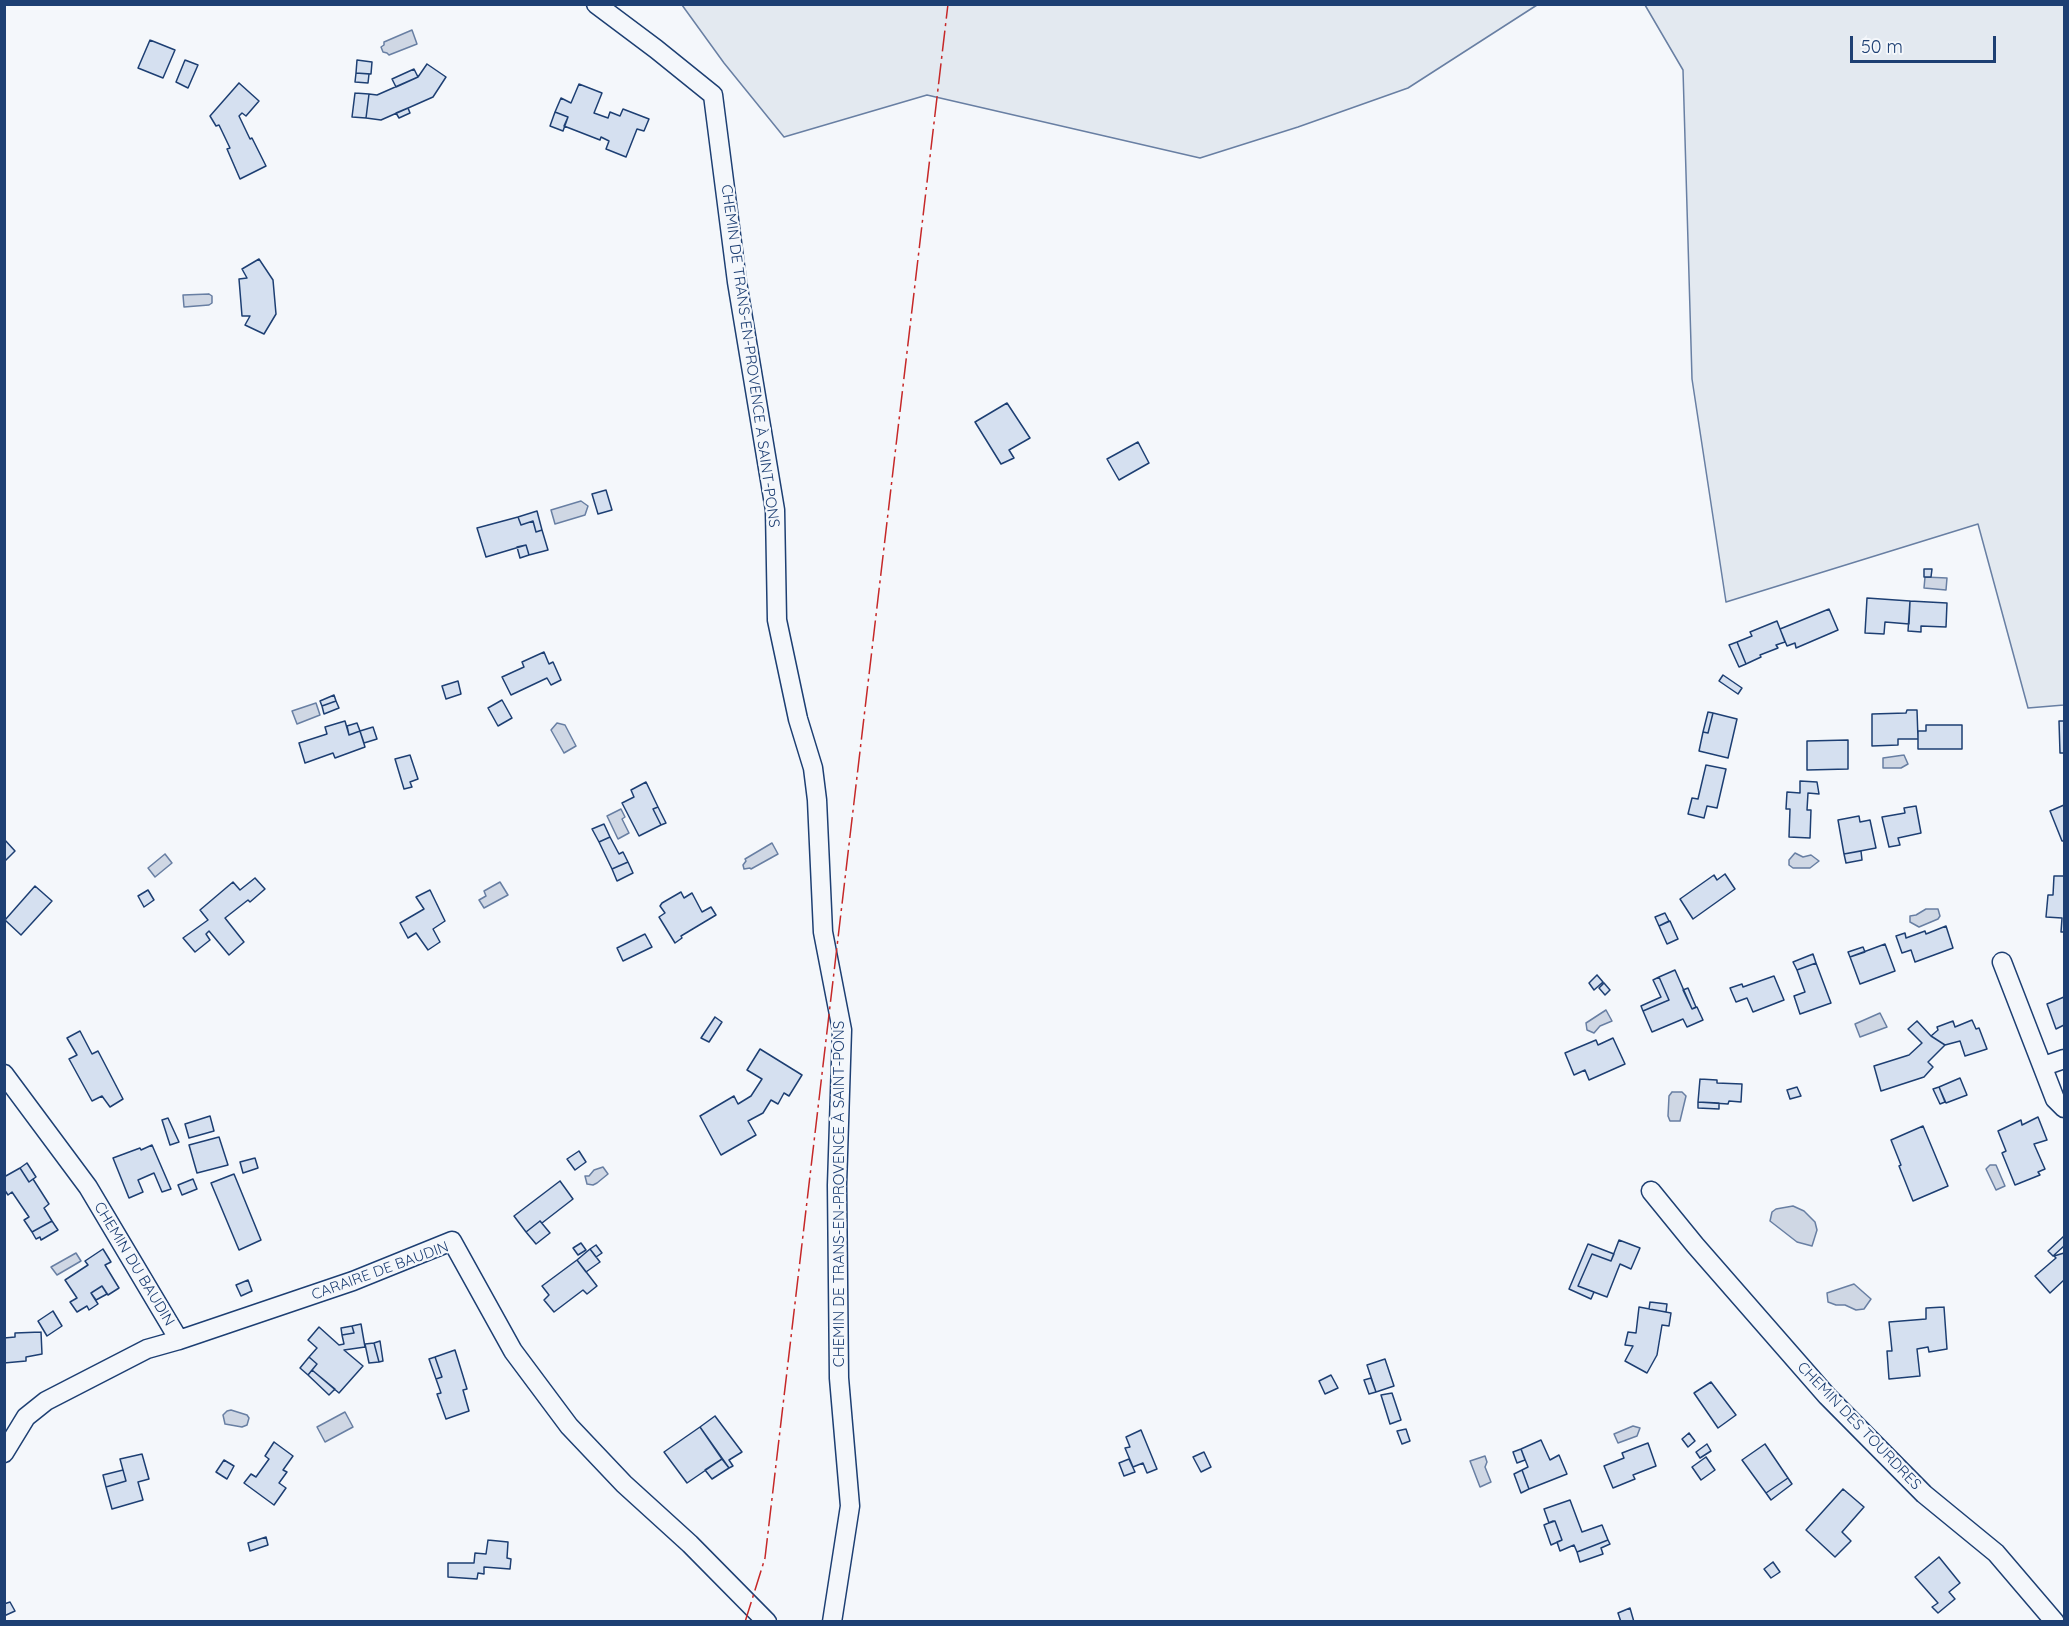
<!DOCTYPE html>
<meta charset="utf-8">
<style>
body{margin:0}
#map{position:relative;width:2069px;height:1626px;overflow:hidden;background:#f4f7fb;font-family:Quicksand,sans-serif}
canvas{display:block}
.frame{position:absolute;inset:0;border:6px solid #1d3f73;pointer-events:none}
.scale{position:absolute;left:1850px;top:36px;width:146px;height:27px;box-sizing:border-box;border:3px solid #1d3f73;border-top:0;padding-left:8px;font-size:18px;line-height:21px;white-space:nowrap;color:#1d3f73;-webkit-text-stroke:4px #f4f7fb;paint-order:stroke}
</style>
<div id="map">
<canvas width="2069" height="1626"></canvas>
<div class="frame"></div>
<div class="scale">50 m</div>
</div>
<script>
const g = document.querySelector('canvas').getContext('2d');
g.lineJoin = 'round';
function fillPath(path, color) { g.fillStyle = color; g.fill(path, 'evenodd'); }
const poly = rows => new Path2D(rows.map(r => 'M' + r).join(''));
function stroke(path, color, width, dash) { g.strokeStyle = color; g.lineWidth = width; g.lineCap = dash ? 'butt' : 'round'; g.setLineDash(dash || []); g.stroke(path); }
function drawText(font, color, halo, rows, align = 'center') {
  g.font = font + ' Quicksand,sans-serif'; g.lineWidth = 4.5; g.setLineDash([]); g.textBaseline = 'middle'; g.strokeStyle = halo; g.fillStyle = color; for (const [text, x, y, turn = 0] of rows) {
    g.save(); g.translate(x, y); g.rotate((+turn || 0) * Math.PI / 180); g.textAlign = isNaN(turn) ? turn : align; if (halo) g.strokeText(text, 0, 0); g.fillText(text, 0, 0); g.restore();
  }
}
const green = poly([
 [682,5,1537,5,1408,88,1298,127,1200,158,927,95,784,137,724,63,682,5],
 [1645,5,2064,5,2064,705,2028,708,1978,524,1726,602,1692,379,1683,70,1645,5]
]);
const water = poly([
 [412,30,417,44,389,55,387,53,383,52,381,47,384,45,384,42,412,30],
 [209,294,212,296,212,303,209,305,184,307,183,295,209,294],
 [581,501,588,506,585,515,555,524,551,510,581,501],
 [1925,577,1947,578,1946,590,1924,588,1925,577],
 [316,703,320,715,297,724,292,711,316,703],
 [557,723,565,725,576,746,564,753,551,730,557,723],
 [1904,755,1908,764,1901,768,1883,768,1883,758,1904,755],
 [621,809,625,817,622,819,629,833,618,839,607,816,621,809],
 [772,843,778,854,751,869,750,868,744,869,743,865,746,861,745,859,772,843],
 [1795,853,1803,857,1811,855,1819,861,1810,868,1793,868,1789,865,1789,860,1795,853],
 [165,854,172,863,155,877,148,868,165,854],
 [500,882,508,895,484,908,479,900,486,896,484,891,500,882],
 [1926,909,1938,909,1940,916,1938,919,1919,927,1910,922,1910,916,1916,915,1926,909],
 [1606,1010,1612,1021,1600,1026,1594,1033,1587,1030,1586,1023,1606,1010],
 [1880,1013,1887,1027,1860,1037,1855,1024,1880,1013],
 [1672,1092,1682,1092,1686,1096,1680,1121,1670,1121,1668,1116,1669,1096,1672,1092],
 [1990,1165,1996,1165,2005,1186,1996,1190,1986,1169,1990,1165],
 [603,1167,608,1174,597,1183,593,1185,587,1184,585,1176,589,1176,594,1170,603,1167],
 [1793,1206,1804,1211,1815,1222,1817,1230,1812,1246,1797,1242,1770,1221,1772,1212,1776,1209,1793,1206],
 [76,1253,81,1261,57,1275,51,1267,76,1253],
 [1854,1284,1871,1299,1864,1309,1856,1310,1845,1305,1836,1305,1828,1302,1827,1293,1854,1284],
 [231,1410,247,1415,249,1418,247,1425,242,1427,225,1424,223,1415,227,1411,231,1410],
 [345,1412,353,1427,325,1442,317,1427,345,1412],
 [1633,1426,1640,1428,1637,1436,1618,1443,1614,1434,1633,1426],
 [1485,1456,1487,1462,1485,1467,1491,1482,1480,1487,1470,1461,1485,1456]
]);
const building = poly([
 [150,40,175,50,163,78,138,68,150,40],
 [185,60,198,65,188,88,176,82,185,60],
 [357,60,372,62,371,74,356,73,357,60],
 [427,64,446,77,433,97,381,120,366,118,369,94,377,95,418,77,427,64],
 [414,69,418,77,396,87,392,79,414,69],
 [356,73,369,74,368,83,355,82,356,73],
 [239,83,259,101,246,116,242,113,239,116,250,139,252,138,266,166,240,179,227,149,230,148,219,125,216,126,210,116,239,83],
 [579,84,602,93,594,113,608,118,610,112,620,116,623,109,649,119,644,131,637,129,626,157,606,149,609,141,601,137,600,140,564,126,568,117,555,112,561,98,571,103,579,84],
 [355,93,369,94,366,118,352,117,355,93],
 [408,108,410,113,399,118,396,113,408,108],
 [555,112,568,117,563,131,550,126,555,112],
 [259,259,273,280,276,314,264,334,245,325,250,316,242,316,239,279,247,278,242,269,259,259],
 [1007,403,1030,438,1009,450,1014,458,1001,464,975,422,1007,403],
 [1138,442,1149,463,1119,480,1107,459,1138,442],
 [606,490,612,510,598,514,592,494,606,490],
 [537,511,542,530,536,532,533,521,521,525,518,517,537,511],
 [518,517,521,525,533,521,536,532,542,530,548,550,529,555,526,545,486,557,477,528,518,517],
 [526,545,529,555,520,558,517,547,526,545],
 [1924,569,1932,569,1931,577,1924,577,1924,569],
 [1867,598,1910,601,1909,624,1885,622,1884,634,1865,633,1867,598],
 [1910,601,1947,603,1946,627,1921,626,1921,632,1908,631,1910,601],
 [1829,609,1838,630,1796,648,1795,643,1787,646,1780,629,1829,609],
 [1777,621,1785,642,1776,645,1778,648,1760,655,1761,657,1746,664,1737,642,1752,636,1750,632,1777,621],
 [1737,642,1746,664,1739,667,1729,645,1737,642],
 [544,652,549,664,553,662,561,680,551,685,547,678,511,695,502,677,524,667,522,662,544,652],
 [1723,675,1742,688,1738,694,1719,681,1723,675],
 [458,681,461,694,446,699,442,686,458,681],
 [334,695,336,701,322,706,320,701,334,695],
 [502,700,512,718,498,726,488,708,502,700],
 [336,701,339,708,324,714,322,706,336,701],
 [1907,710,1917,710,1918,739,1898,739,1898,745,1872,746,1872,714,1906,713,1907,710],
 [1708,712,1713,713,1708,733,1703,732,1708,712],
 [1713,713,1737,719,1728,758,1699,751,1703,732,1708,733,1713,713],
 [345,721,349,735,360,731,365,747,335,758,333,753,305,763,299,743,327,734,325,727,345,721],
 [2059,721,2064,721,2064,753,2060,753,2059,721],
 [357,723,360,731,349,735,347,726,357,723],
 [1926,725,1962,725,1962,749,1918,749,1918,731,1926,731,1926,725],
 [373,727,377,739,364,743,360,731,373,727],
 [1848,740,1848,769,1807,770,1807,741,1848,740],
 [410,755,418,779,410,782,412,787,404,789,395,759,410,755],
 [1706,765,1726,769,1717,808,1707,806,1704,818,1688,814,1692,798,1698,799,1706,765],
 [1800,781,1817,782,1819,794,1808,793,1807,810,1811,810,1810,838,1789,837,1790,809,1786,809,1787,792,1800,793,1800,781],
 [646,782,658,807,653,809,661,825,639,836,622,803,634,797,631,790,646,782],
 [2064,805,2064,841,2062,841,2050,811,2064,805],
 [1916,806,1921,833,1898,838,1900,845,1889,847,1882,817,1905,813,1904,808,1916,806],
 [658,807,666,823,661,825,653,809,658,807],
 [1859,816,1860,822,1870,820,1876,848,1844,854,1838,820,1859,816],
 [604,824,610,837,599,842,592,829,604,824],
 [610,837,619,854,623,852,628,862,612,869,599,842,610,837],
 [4,839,15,851,4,862,4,839],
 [1861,851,1862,860,1846,863,1844,854,1861,851],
 [628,862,633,873,617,881,612,869,628,862],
 [1725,874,1735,889,1693,919,1680,899,1714,875,1717,880,1725,874],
 [2054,876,2064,876,2064,932,2061,932,2062,918,2046,917,2048,895,2053,895,2054,876],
 [255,878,265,889,250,902,248,900,225,918,244,942,229,955,209,931,206,934,210,940,195,952,183,938,208,920,200,910,233,882,240,890,255,878],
 [35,886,52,901,21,935,5,920,35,886],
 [148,890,154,900,144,907,138,896,148,890],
 [430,890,445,921,433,929,440,942,428,950,416,933,408,938,400,923,424,909,416,897,430,890],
 [681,892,684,898,692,893,702,912,711,907,716,915,681,936,682,938,675,943,659,917,665,913,660,906,662,903,681,892],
 [1665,913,1669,921,1659,926,1655,917,1665,913],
 [1670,921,1678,939,1667,944,1659,926,1670,921],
 [1946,926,1953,948,1915,962,1911,950,1902,953,1896,936,1905,933,1906,938,1925,931,1926,934,1946,926],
 [645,934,652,947,623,961,617,948,645,934],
 [1885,944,1895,971,1860,984,1850,957,1885,944],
 [1863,947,1865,952,1850,957,1848,952,1863,947],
 [1813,954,1816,963,1797,970,1793,962,1813,954],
 [1816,963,1831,1003,1800,1014,1794,996,1805,992,1797,970,1816,963],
 [1675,970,1692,1009,1697,1007,1703,1020,1687,1027,1683,1019,1652,1032,1643,1011,1669,1000,1659,977,1675,970],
 [1597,975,1603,982,1594,990,1589,983,1597,975],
 [1774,976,1784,1000,1753,1012,1747,998,1736,1002,1730,988,1742,984,1743,987,1774,976],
 [1659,977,1669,1000,1643,1011,1641,1006,1661,997,1653,980,1659,977],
 [1604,983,1610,990,1605,995,1599,988,1604,983],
 [1688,988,1696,1007,1692,1009,1683,990,1688,988],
 [2064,997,2064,1025,2056,1029,2047,1004,2064,997],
 [715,1017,722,1022,709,1042,701,1038,715,1017],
 [1972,1020,1976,1029,1979,1028,1987,1049,1965,1056,1960,1041,1945,1045,1931,1036,1938,1030,1937,1027,1953,1021,1955,1027,1972,1020],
 [1917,1021,1931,1036,1945,1045,1928,1062,1933,1067,1924,1077,1881,1091,1874,1066,1909,1055,1922,1043,1908,1029,1917,1021],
 [80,1031,92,1054,98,1051,123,1099,110,1107,102,1096,92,1101,69,1059,77,1055,67,1038,80,1031],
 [1613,1038,1625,1064,1589,1080,1585,1070,1574,1075,1565,1053,1596,1040,1598,1045,1613,1038],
 [760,1049,802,1075,789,1096,784,1093,778,1104,771,1100,763,1113,748,1121,756,1135,721,1155,700,1116,734,1096,738,1104,751,1096,762,1079,747,1070,760,1049],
 [1960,1078,1967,1095,1946,1103,1939,1087,1960,1078],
 [1700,1079,1717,1080,1717,1083,1742,1084,1741,1102,1729,1101,1728,1104,1698,1102,1700,1079],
 [1797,1087,1801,1096,1790,1099,1787,1090,1797,1087],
 [1939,1087,1945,1102,1940,1104,1933,1089,1939,1087],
 [1698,1102,1719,1103,1719,1109,1698,1108,1698,1102],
 [210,1116,214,1131,189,1138,185,1124,210,1116],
 [2038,1117,2047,1140,2034,1144,2045,1169,2038,1172,2040,1175,2015,1185,2002,1153,2006,1151,1998,1131,2021,1120,2022,1125,2038,1117],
 [168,1118,179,1142,170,1145,162,1120,168,1118],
 [1923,1126,1948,1186,1913,1201,1899,1166,1901,1165,1891,1140,1923,1126],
 [219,1137,228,1165,197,1173,189,1145,219,1137],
 [152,1145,171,1189,162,1192,154,1173,138,1180,143,1192,129,1198,113,1158,140,1148,141,1150,152,1145],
 [579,1151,586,1162,575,1170,567,1159,579,1151],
 [255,1158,258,1168,243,1173,240,1162,255,1158],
 [27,1163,36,1177,29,1182,20,1168,27,1163],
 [20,1168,29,1182,33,1179,49,1204,44,1208,52,1221,32,1232,24,1220,29,1217,12,1192,8,1195,4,1189,4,1177,20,1168],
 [234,1174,261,1240,239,1250,211,1183,234,1174],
 [193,1179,197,1189,182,1195,178,1185,193,1179],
 [560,1181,573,1199,542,1223,540,1221,526,1232,514,1216,560,1181],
 [52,1221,58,1230,41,1240,40,1237,36,1239,32,1232,52,1221],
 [540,1221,550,1233,536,1244,526,1232,540,1221],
 [2064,1236,2064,1246,2053,1256,2048,1251,2064,1236],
 [1619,1240,1640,1248,1631,1269,1620,1264,1607,1297,1578,1286,1592,1254,1611,1261,1619,1240],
 [581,1243,586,1250,578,1255,573,1248,581,1243],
 [1588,1244,1614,1254,1611,1261,1592,1254,1578,1286,1594,1292,1591,1299,1569,1289,1588,1244],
 [596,1245,602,1253,596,1257,590,1249,596,1245],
 [103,1249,111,1262,105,1265,119,1288,108,1295,102,1286,91,1293,98,1304,89,1310,87,1306,77,1312,70,1302,77,1298,65,1280,88,1265,85,1261,103,1249],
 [590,1249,600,1262,586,1272,577,1260,590,1249],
 [2064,1253,2064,1280,2050,1293,2035,1276,2056,1258,2054,1256,2064,1253],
 [577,1260,597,1286,587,1294,583,1290,554,1312,544,1300,549,1295,542,1286,577,1260],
 [248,1280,252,1291,241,1296,236,1285,248,1280],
 [102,1286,107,1294,96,1300,91,1293,102,1286],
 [1650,1302,1667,1304,1666,1312,1649,1309,1650,1302],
 [1639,1307,1671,1313,1669,1326,1662,1325,1657,1355,1647,1373,1625,1361,1633,1346,1625,1345,1628,1332,1636,1333,1639,1307],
 [1944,1307,1947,1349,1929,1352,1928,1347,1917,1349,1920,1376,1889,1379,1887,1351,1892,1351,1889,1322,1926,1319,1926,1308,1944,1307],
 [53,1311,62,1326,47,1336,38,1321,53,1311],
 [361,1324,365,1347,344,1350,363,1366,339,1393,312,1370,317,1364,309,1357,317,1348,308,1340,319,1327,339,1345,344,1344,342,1335,354,1333,352,1326,361,1324],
 [352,1326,354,1333,342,1335,341,1328,352,1326],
 [41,1332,42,1354,26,1357,26,1361,4,1363,4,1338,15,1337,15,1333,41,1332],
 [380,1341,383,1361,379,1362,374,1343,380,1341],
 [374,1343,379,1362,369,1363,365,1344,374,1343],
 [455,1350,467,1389,463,1390,469,1411,446,1419,437,1394,441,1393,436,1379,442,1377,435,1357,455,1350],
 [309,1357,317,1364,308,1375,300,1368,309,1357],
 [435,1357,442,1377,436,1379,429,1359,435,1357],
 [1385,1359,1394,1386,1376,1392,1367,1365,1385,1359],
 [312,1370,335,1389,329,1395,308,1375,312,1370],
 [1331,1375,1338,1388,1325,1394,1319,1381,1331,1375],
 [1371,1378,1376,1392,1369,1394,1364,1380,1371,1378],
 [1711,1382,1736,1415,1718,1428,1694,1393,1711,1382],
 [1392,1393,1401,1420,1390,1424,1381,1395,1392,1393],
 [715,1416,742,1452,729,1460,733,1466,729,1468,700,1427,715,1416],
 [700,1427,722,1459,687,1483,664,1452,700,1427],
 [1406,1429,1410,1441,1402,1444,1397,1431,1406,1429],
 [1141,1430,1157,1469,1147,1473,1143,1463,1133,1467,1125,1448,1130,1447,1126,1437,1141,1430],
 [1689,1433,1695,1441,1688,1447,1682,1439,1689,1433],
 [1541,1440,1550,1460,1559,1455,1567,1474,1529,1489,1522,1470,1528,1467,1521,1449,1541,1440],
 [274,1442,293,1456,283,1470,287,1472,279,1483,286,1488,274,1505,244,1483,251,1474,256,1477,269,1459,265,1456,274,1442],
 [1648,1443,1656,1466,1633,1475,1635,1479,1613,1488,1604,1466,1624,1458,1622,1453,1648,1443],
 [1707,1444,1711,1451,1700,1458,1696,1452,1707,1444],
 [1765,1444,1788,1478,1766,1493,1742,1460,1765,1444],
 [1521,1449,1525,1460,1517,1463,1513,1452,1521,1449],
 [1204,1452,1211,1467,1201,1472,1193,1457,1204,1452],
 [142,1454,149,1479,138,1482,143,1500,112,1509,106,1487,126,1481,120,1459,142,1454],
 [1706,1457,1715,1470,1701,1480,1692,1467,1706,1457],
 [722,1459,729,1468,712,1479,705,1470,722,1459],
 [1129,1459,1135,1472,1124,1476,1119,1463,1129,1459],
 [224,1460,234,1466,227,1479,216,1472,224,1460],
 [123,1470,126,1481,106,1487,103,1475,123,1470],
 [1522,1470,1529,1489,1521,1493,1514,1474,1522,1470],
 [1788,1478,1792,1484,1771,1500,1766,1493,1788,1478],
 [1843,1489,1864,1507,1842,1532,1851,1541,1835,1557,1806,1530,1843,1489],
 [1570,1500,1582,1532,1602,1525,1608,1540,1577,1552,1574,1545,1560,1551,1557,1542,1562,1540,1555,1521,1549,1523,1544,1509,1570,1500],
 [1553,1521,1555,1521,1562,1540,1551,1545,1544,1525,1553,1521],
 [266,1537,268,1545,250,1551,248,1543,266,1537],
 [488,1540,508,1542,507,1558,511,1559,510,1569,484,1567,484,1574,478,1573,477,1579,448,1577,448,1563,474,1563,475,1553,486,1554,488,1540],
 [1608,1540,1610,1544,1601,1548,1603,1554,1580,1562,1577,1552,1608,1540],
 [1939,1557,1960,1583,1949,1592,1955,1599,1938,1613,1932,1607,1938,1603,1915,1577,1939,1557],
 [1773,1562,1780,1572,1771,1578,1764,1569,1773,1562],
 [10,1602,15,1611,4,1616,4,1604,10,1602],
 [1630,1608,1634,1622,1621,1622,1618,1613,1630,1608]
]);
const street = poly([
 [596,4,656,49,713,95,737,282,775,510,777,620,798,719,813,768,817,800,823,932,842,1030,837,1185,839,1378,850,1506,832,1622],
 [2002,962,2055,1099,2064,1108],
 [2044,1066,2064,1059],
 [4,1074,88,1187,179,1340,147,1349,46,1401,26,1417,4,1453],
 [1651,1191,1695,1245,1827,1396,1924,1494,1996,1553,2055,1622],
 [179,1340,353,1281,452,1241,513,1351,569,1426,624,1484,690,1544,767,1622]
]);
const power = poly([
 [745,1622,765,1558,948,4]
]);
const streetNames = [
 ["CHEMIN DE TRANS-EN-PROVENCE À SAINT-PONS",750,356,82],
 ["CHEMIN DE TRANS-EN-PROVENCE À SAINT-PONS",839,1194,-90],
 ["CHEMIN DU BAUDIN",134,1264,59],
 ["CARAIRE DE BAUDIN",380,1271,-20],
 ["CHEMIN DES TOURDRES",1859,1426,46]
];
fillPath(green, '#e3e9f0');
stroke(green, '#687fa3', 1.5);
fillPath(water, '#cfd7e4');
stroke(water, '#687fa3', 1.5);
fillPath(building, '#d5e0f0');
stroke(building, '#1d3f73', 1.5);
stroke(street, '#1d3f73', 21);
stroke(street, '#f4f7fb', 18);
stroke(power, '#c62828', 1.5, [21, 4.5, 3, 4.5]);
drawText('15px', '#1d3f73', '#f4f7fb', streetNames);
</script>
